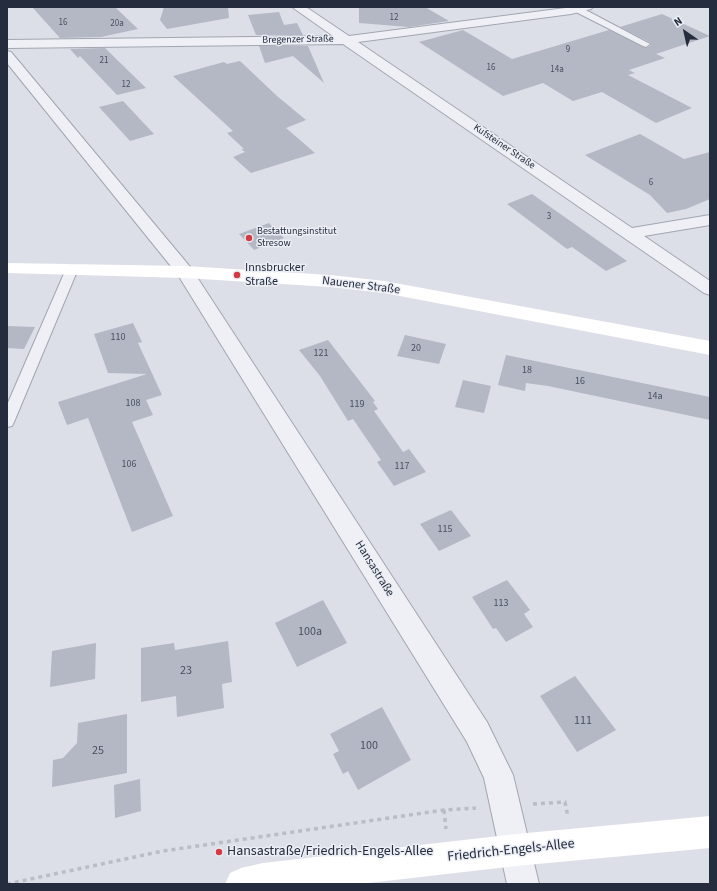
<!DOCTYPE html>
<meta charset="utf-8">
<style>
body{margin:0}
#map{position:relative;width:717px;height:891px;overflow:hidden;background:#dcdfe7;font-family:"Source Sans 3",sans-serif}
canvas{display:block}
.frame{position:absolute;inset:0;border:8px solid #252c3d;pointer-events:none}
.north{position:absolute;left:665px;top:12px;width:40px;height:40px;-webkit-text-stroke:3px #ebeef4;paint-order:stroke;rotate:326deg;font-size:11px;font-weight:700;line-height:16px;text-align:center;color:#252c3d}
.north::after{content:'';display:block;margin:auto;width:14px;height:18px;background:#252c3d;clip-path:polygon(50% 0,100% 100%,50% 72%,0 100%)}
</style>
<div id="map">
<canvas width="717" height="891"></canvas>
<div class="frame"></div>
<div class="north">N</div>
</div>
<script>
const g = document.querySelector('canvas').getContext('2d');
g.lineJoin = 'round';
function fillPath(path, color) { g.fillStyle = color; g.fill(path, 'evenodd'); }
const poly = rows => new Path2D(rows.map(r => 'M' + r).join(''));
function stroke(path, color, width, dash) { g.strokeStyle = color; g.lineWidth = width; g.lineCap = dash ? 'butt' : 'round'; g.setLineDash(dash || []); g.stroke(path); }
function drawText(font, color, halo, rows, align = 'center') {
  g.font = font + ' "Source Sans 3",sans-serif'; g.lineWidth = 3; g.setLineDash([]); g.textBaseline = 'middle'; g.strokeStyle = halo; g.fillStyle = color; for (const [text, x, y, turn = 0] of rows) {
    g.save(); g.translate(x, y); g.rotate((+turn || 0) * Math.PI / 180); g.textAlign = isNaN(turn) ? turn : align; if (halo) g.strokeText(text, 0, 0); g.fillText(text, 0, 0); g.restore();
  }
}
const building = poly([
 [32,7,115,7,138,29,101,37,60,38],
 [164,7,228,7,229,18,167,29,160,20],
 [359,7,425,7,449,21,409,27,359,23],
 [279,12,284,25,297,23,303,35,256,35,248,15],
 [662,14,710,36,656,54,665,58,629,70,635,73,628,75,692,108,656,123,602,92,573,101,543,83,503,96,419,42,463,30,512,59,609,30,646,48,651,45,651,43,620,27],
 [259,46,308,46,324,83,293,56,265,63],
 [105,48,146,88,117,95,80,56,78,58,70,49],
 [240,61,277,96,306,120,286,128,315,153,251,173,233,157,245,152,241,149,244,149,227,133,233,131,173,76,224,62,227,64],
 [123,101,154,134,130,141,99,107],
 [640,134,684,159,710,152,710,199,686,209,667,213,650,195,585,155],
 [532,194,593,237,627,261,606,271,572,247,567,249,507,204],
 [269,223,284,238,254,250,239,234],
 [133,323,142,342,138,343,162,395,146,400,153,415,132,422,173,516,132,532,88,418,67,425,58,402,147,374,108,373,94,334],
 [7,326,35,327,24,349,7,348],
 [405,335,446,344,439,364,397,356],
 [328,340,375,401,373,402,378,409,374,411,403,452,409,449,426,472,394,486,377,462,381,460,353,419,348,421,320,376,299,350],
 [506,355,710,397,710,420,548,386,526,383,525,391,498,385],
 [463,380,491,386,484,413,455,407],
 [451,510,471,536,439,551,420,524],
 [507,580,530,610,524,614,533,627,506,642,496,628,493,629,472,597],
 [323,600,347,643,297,667,275,623],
 [228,641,232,682,222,684,224,708,177,717,176,696,141,702,141,648,174,643,175,650],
 [96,643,95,679,50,687,52,651],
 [575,676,616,730,577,752,540,696],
 [382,707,411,760,358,790,348,771,343,774,333,754,339,751,330,734],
 [127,714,127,773,52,787,53,760,63,758,77,743,78,723],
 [140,779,141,811,115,818,114,785]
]);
const path = poly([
 [533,804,565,802,568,817],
 [444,810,446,829],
 [7,884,163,851,444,810,476,808]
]);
const lane = poly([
 [576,7,580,7,650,44,646,47,643,46,574,11,573,9,576,7],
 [72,265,76,266,78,269,14,422,12,426,7,427,7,405,66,269,68,266,72,265]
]);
const street = poly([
 [292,7,306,7,349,36,573,7,593,7,591,9,571,14,358,42,632,228,710,215,710,225,644,236,710,281,710,295,704,293,343,44,7,48,7,40,333,36,292,7],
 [7,51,11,52,191,268,487,722,513,775,539,884,507,884,484,778,467,742,178,275,7,63,7,51]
]);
const secondary = poly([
 [7,263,185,266,330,275,384,281,710,341,710,355,384,293,330,287,185,278,7,273,7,263],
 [710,816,710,848,516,866,360,884,225,884,230,873,241,868,263,863,516,834,710,816]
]);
const markers = [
 [249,238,4,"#d23b44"],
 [237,275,4,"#d23b44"],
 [219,852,4,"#d23b44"]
];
const farNumbernames = [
 ["12",394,18],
 ["16",63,23],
 ["20a",117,24],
 ["9",568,50],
 ["21",104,61],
 ["16",491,68],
 ["14a",557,70],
 ["12",126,85],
 ["6",651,183],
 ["3",549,217]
];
const farStreetnames = [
 ["Bregenzer Straße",298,40,-1],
 ["Kufsteiner Straße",504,147,34]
];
const farPoinames = [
 ["Bestattungsinstitut",257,232],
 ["Stresow",257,244]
];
const numberNames = [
 ["110",118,338],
 ["20",416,349],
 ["121",321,354],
 ["18",527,371],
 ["16",580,382],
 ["14a",655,397],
 ["108",133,404],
 ["119",357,405],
 ["106",129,465],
 ["117",402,467],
 ["115",445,530],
 ["113",501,604]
];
const poiNames = [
 ["Innsbrucker",245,268],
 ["Straße",245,282]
];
const streetNames = [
 ["Nauener Straße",361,286,7],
 ["Hansastraße",374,569,58]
];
const nearNumbernames = [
 ["100a",310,632],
 ["23",186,671],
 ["111",583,721],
 ["100",369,746],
 ["25",98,751]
];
const nearStreetnames = [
 ["Friedrich-Engels-Allee",511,851,-6]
];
const nearPoinames = [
 ["Hansastraße/Friedrich-Engels-Allee",227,852]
];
fillPath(building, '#b3b8c4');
stroke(lane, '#a1a6b1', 2);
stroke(street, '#a1a6b1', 2);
stroke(path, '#babdc5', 3.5, [4, 4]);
fillPath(lane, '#eff0f5');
fillPath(street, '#eff0f5');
fillPath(secondary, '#fff');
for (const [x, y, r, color] of markers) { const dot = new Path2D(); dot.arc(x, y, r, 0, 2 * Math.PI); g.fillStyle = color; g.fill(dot); stroke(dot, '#ebeef4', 1.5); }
drawText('9px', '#484f5f', null, farNumbernames);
drawText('10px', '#252c3d', '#ebeef4', farStreetnames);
drawText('10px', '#252c3d', '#ebeef4', farPoinames, 'left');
drawText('10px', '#484f5f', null, numberNames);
drawText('12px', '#252c3d', '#ebeef4', poiNames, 'left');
drawText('12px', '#252c3d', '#ebeef4', streetNames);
drawText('12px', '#484f5f', null, nearNumbernames);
drawText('14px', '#252c3d', '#ebeef4', nearStreetnames);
drawText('14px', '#252c3d', '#ebeef4', nearPoinames, 'left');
</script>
